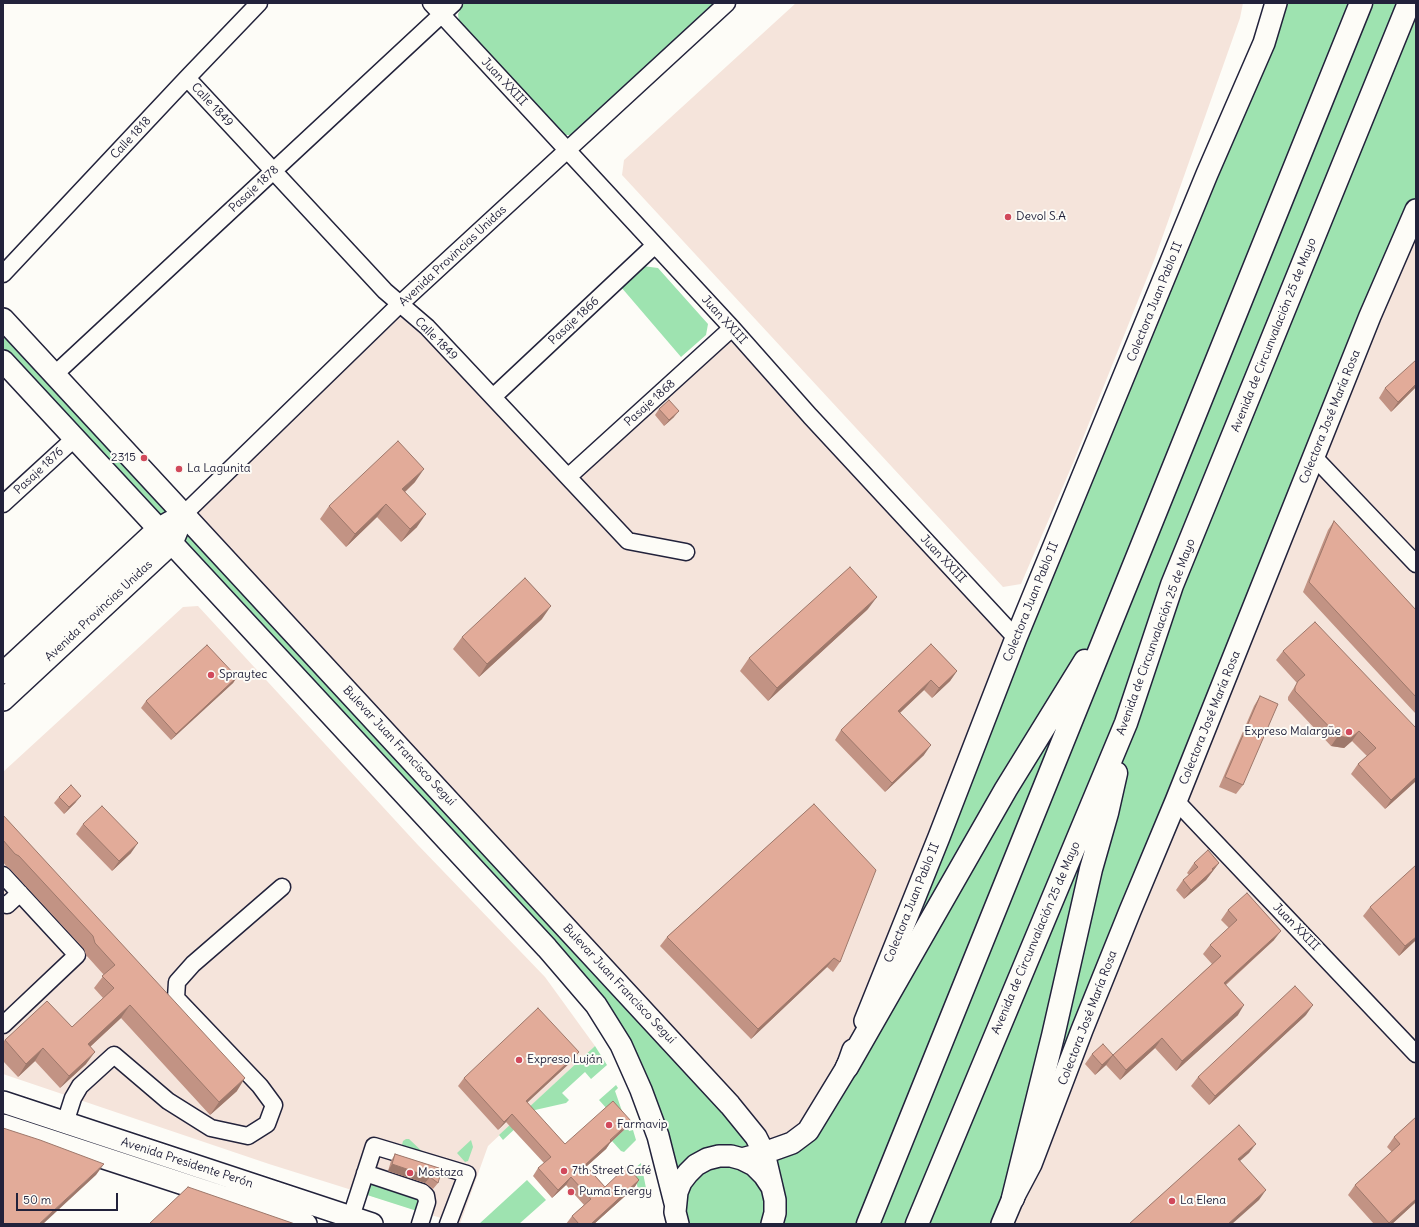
<!DOCTYPE html>
<meta charset="utf-8">
<style>
body{margin:0}
#map{position:relative;width:1419px;height:1227px;overflow:hidden;background:#fdfcf7;font-family:Delius,sans-serif}
canvas{display:block}
.frame{position:absolute;inset:0;border:4px solid #22223b;pointer-events:none}
.scale{position:absolute;left:16px;top:1193px;width:102px;height:18px;box-sizing:border-box;border:2px solid #22223b;border-top:0;padding-left:5px;font-size:12px;line-height:14px;white-space:nowrap;color:#22223b;-webkit-text-stroke:3px #fdfcf7;paint-order:stroke}
</style>
<div id="map">
<canvas width="1419" height="1227"></canvas>
<div class="frame"></div>
<div class="scale">50 m</div>
</div>
<script>
const g = document.querySelector('canvas').getContext('2d');
g.lineJoin = 'round';
function fillPath(path, color) { g.fillStyle = color; g.fill(path, 'evenodd'); }
const poly = rows => new Path2D(rows.map(r => 'M' + r).join(''));
function stroke(path, color, width, dash) { g.strokeStyle = color; g.lineWidth = width; g.lineCap = dash ? 'butt' : 'round'; g.setLineDash(dash || []); g.stroke(path); }
function drawText(font, color, halo, rows, align = 'center') {
  g.font = font + ' Delius,sans-serif'; g.lineWidth = 4; g.setLineDash([]); g.textBaseline = 'middle'; g.strokeStyle = halo; g.fillStyle = color; for (const [text, x, y, turn = 0] of rows) {
    g.save(); g.translate(x, y); g.rotate((+turn || 0) * Math.PI / 180); g.textAlign = isNaN(turn) ? turn : align; if (halo) g.strokeText(text, 0, 0); g.fillText(text, 0, 0); g.restore();
  }
}
const built = poly([
 [796,3,1243,3,1240,18,1155,258,1073,463,1021,584,1003,587,622,175,624,160],
 [1416,210,1416,1224,1002,1224],
 [400,304,568,477,732,328,1016,638,847,1067,808,1131,764,1153,184,514],
 [198,606,417,844,545,977,595,1046,488,1146,460,1224,269,1164,3,1074,3,772,183,607]
]);
const green = poly([
 [464,3,717,3,574,135,565,135,555,129,459,22,458,14],
 [1276,3,1416,3,1416,210,1002,1224,678,1224,621,1045,3,361,3,319,764,1153,792,1143,847,1067],
 [643,266,658,268,708,324,706,335,681,357,621,287],
 [595,1046,607,1065,591,1079,585,1072,562,1093,569,1100,566,1103,535,1110,503,1140,499,1135],
 [616,1085,618,1088,615,1091,629,1131,633,1130,636,1140,624,1152,621,1151,612,1141,625,1129,599,1100],
 [406,1139,409,1139,428,1157,404,1149,402,1145,403,1141],
 [471,1140,473,1147,468,1161,465,1162,457,1153],
 [641,1163,648,1198,641,1198,639,1195,634,1169],
 [527,1180,546,1200,519,1224,479,1224],
 [368,1182,420,1196,417,1211,364,1194]
]);
const minor = poly([
 [431,3,732,328,810,416,1016,638],
 [187,78,385,291,427,327,628,541,686,552],
 [3,274,187,78,259,3],
 [54,375,454,3],
 [493,397,655,245],
 [1314,457,1416,564],
 [568,477,732,328],
 [3,504,75,438],
 [184,514,400,304,727,3],
 [1176,801,1416,1054],
 [3,875,77,955,3,1025],
 [3,904,7,905,20,893],
 [65,1123,73,1098,80,1086,114,1055,168,1101,211,1128,248,1136,267,1124,274,1105,260,1086,176,998,177,982,193,964,282,887],
 [365,1173,422,1192,426,1196,427,1202,420,1224],
 [351,1217,374,1146,467,1174,448,1224]
]);
const major = poly([
 [3,319,730,1105,756,1137,764,1153,772,1187],
 [3,361,547,948,596,1005,621,1045,641,1090,658,1136,675,1203],
 [3,673,158,529,170,522],
 [3,700,172,543,177,531],
 [865,1021,939,837,1016,638,1207,174,1264,43,1276,3],
 [3,1102,372,1224],
 [3,1125,306,1224],
 [742,1159,764,1153,792,1143,808,1131,847,1067,853,1050],
 [678,1224,675,1212,677,1192,681,1182,688,1173,696,1165,707,1159,719,1156,731,1156,742,1159,754,1165,764,1175,772,1187,775,1200,775,1213,772,1224],
 [1002,1224,1013,1198,1031,1164,1082,1030,1130,911,1176,801,1370,316,1416,210]
]);
const highway = poly([
 [847,1067,1006,789,1085,661],
 [1013,1198,1053,1036,1091,869,1107,813,1116,773],
 [868,1224,1361,3],
 [917,1224,1126,723,1172,585,1409,3]
]);
const wall = poly([
 [1416,387,1391,412,1379,398,1385,388],
 [659,409,674,417,664,426,655,415],
 [415,482,405,492,417,527,401,542,377,517,346,547,320,519,329,506],
 [1334,521,1416,610,1416,714,1303,592,1328,530],
 [868,609,768,701,740,671,749,658],
 [542,619,479,677,453,649,462,637],
 [931,644,957,671,950,681,932,698,924,690,900,713,924,755,885,792,835,740,841,730],
 [1283,651,1416,728,1416,781,1385,809,1351,774,1358,764,1367,756,1352,741,1344,748,1331,746,1288,700,1288,697,1297,683,1276,660],
 [237,677,233,683,171,740,141,708,146,701],
 [1260,696,1243,785,1236,794,1219,787,1254,706],
 [59,797,76,802,64,814,54,803],
 [814,804,840,962,833,972,827,967,751,1039,660,946,667,937],
 [3,815,237,1091,210,1115,121,1018,90,1047,86,1064,60,1088,35,1061,18,1077,3,1061,3,1042,5,1040,72,1027,103,998,94,988,104,975,86,955,84,949,10,869,6,866,3,862],
 [83,824,131,853,112,871,76,834],
 [1194,863,1219,863,1206,880,1184,899,1176,890,1183,880,1189,875,1187,873],
 [1370,907,1416,940,1399,956,1363,916],
 [1228,910,1274,940,1226,985,1238,1015,1176,1071,1155,1048,1120,1080,1106,1065,1095,1075,1085,1064,1092,1054,1113,1055,1212,964,1203,954,1210,945,1229,928,1221,920],
 [1306,1015,1209,1105,1191,1086,1198,1077],
 [573,1060,527,1103,565,1144,625,1129,610,1143,606,1149,587,1166,605,1187,639,1180,634,1188,594,1224,566,1224,572,1216,584,1205,566,1185,552,1198,533,1176,538,1168,544,1163,506,1122,498,1130,458,1086,464,1078],
 [1416,1117,1416,1202,1392,1224,1374,1224,1348,1195,1355,1185,1392,1152,1387,1147,1394,1137],
 [395,1154,442,1169,438,1183,433,1189,425,1183,388,1171,391,1161]
]);
const shadedWall = poly([
 [1416,384,1416,387,1391,412,1398,402],
 [679,411,674,417,664,426,669,420],
 [424,469,415,482,394,502,402,489],
 [386,504,377,517,346,547,355,534],
 [426,514,417,527,401,542,410,529],
 [877,597,868,609,768,701,777,688],
 [551,606,542,619,479,677,487,664],
 [957,671,950,681,932,698,939,688],
 [237,677,233,683,171,740,176,734],
 [931,680,924,690,891,721,898,711],
 [1359,731,1352,741,1344,748,1331,746,1338,736],
 [931,745,924,755,885,792,892,783],
 [1416,777,1416,781,1385,809,1391,800],
 [81,796,76,802,64,814,69,807],
 [138,843,131,853,112,871,119,861],
 [1219,863,1206,880,1184,899,1191,890],
 [1281,931,1274,940,1217,992,1224,983],
 [1416,937,1416,940,1399,956,1405,946],
 [834,958,827,967,751,1039,758,1029],
 [130,1005,121,1018,79,1057,88,1044],
 [1244,1005,1238,1015,1176,1071,1182,1061],
 [1313,1005,1306,1015,1209,1105,1215,1096],
 [1162,1038,1155,1048,1120,1080,1126,1070],
 [43,1048,35,1061,18,1077,26,1064],
 [95,1052,86,1064,60,1088,69,1076],
 [579,1052,573,1060,520,1109,526,1101],
 [1113,1055,1106,1065,1095,1075,1102,1065],
 [245,1078,237,1091,210,1115,219,1102],
 [512,1114,506,1122,498,1130,504,1122],
 [631,1121,625,1129,610,1143,606,1149,579,1173,585,1165],
 [1256,1144,1249,1153,1231,1169,1238,1159],
 [104,1164,96,1175,43,1224,39,1224],
 [392,1164,430,1177,425,1183,388,1171],
 [571,1177,566,1185,552,1198,558,1190],
 [639,1180,634,1188,594,1224,591,1224],
 [1266,1190,1259,1200,1232,1224,1228,1224],
 [1416,1199,1416,1202,1392,1224,1389,1224]
]);
const building = poly([
 [1416,360,1416,384,1398,402,1385,388,1416,360],
 [669,400,679,411,669,420,659,409,669,400],
 [398,441,424,469,402,489,426,514,410,529,386,504,355,534,329,506,398,441],
 [1334,521,1416,610,1416,697,1309,582,1334,521],
 [850,567,877,597,777,688,749,658,850,567],
 [525,578,551,606,487,664,462,637,525,578],
 [1315,622,1416,728,1416,777,1391,800,1358,764,1376,748,1359,731,1351,738,1338,736,1295,691,1295,687,1298,681,1305,675,1283,651,1315,622],
 [931,644,957,671,939,688,931,680,898,711,931,745,892,783,841,730,931,644],
 [207,645,237,677,176,734,146,701,207,645],
 [1260,696,1278,704,1243,785,1225,777,1260,696],
 [71,785,81,796,69,807,59,797,71,785],
 [814,804,876,870,840,962,834,958,758,1029,667,937,814,804],
 [102,806,138,843,119,861,83,824,102,806],
 [3,815,245,1078,219,1102,130,1005,88,1044,95,1052,69,1076,43,1048,26,1064,5,1040,47,1001,72,1027,114,988,102,976,115,965,95,943,93,936,19,856,15,854,3,840,3,815],
 [1208,850,1219,863,1212,869,1213,870,1191,890,1183,880,1198,867,1194,863,1208,850],
 [1416,865,1416,937,1405,946,1370,907,1416,865],
 [1247,893,1281,931,1224,983,1244,1005,1182,1061,1162,1038,1126,1070,1113,1055,1221,956,1210,945,1237,920,1228,910,1247,893],
 [1295,986,1313,1005,1215,1096,1198,1077,1295,986],
 [538,1008,579,1052,526,1101,565,1144,613,1101,631,1121,610,1140,611,1141,585,1165,605,1187,627,1166,639,1180,591,1224,579,1224,572,1216,591,1199,571,1177,558,1190,538,1168,551,1157,512,1114,504,1122,464,1078,538,1008],
 [1103,1044,1113,1055,1102,1065,1092,1054,1103,1044],
 [1416,1117,1416,1199,1389,1223,1355,1185,1400,1144,1394,1137,1416,1117],
 [1239,1125,1256,1144,1238,1159,1266,1190,1228,1224,1129,1224,1239,1125],
 [3,1128,40,1140,104,1164,39,1224,3,1224,3,1128],
 [395,1154,442,1169,438,1183,430,1177,392,1164,395,1154],
 [188,1187,295,1224,149,1224,188,1187]
]);
const markers = [
 [1008,217,4,"#d1495b"],
 [144,458,4,"#d1495b"],
 [179,469,4,"#d1495b"],
 [211,675,4,"#d1495b"],
 [1349,732,4,"#d1495b"],
 [519,1060,4,"#d1495b"],
 [609,1125,4,"#d1495b"],
 [564,1171,4,"#d1495b"],
 [410,1173,4,"#d1495b"],
 [571,1192,4,"#d1495b"],
 [1172,1201,4,"#d1495b"]
];
const streetNames = [
 ["Juan XXIII",504,82,47],
 ["Calle 1849",212,105,47],
 ["Calle 1818",131,138,-47],
 ["Pasaje 1878",254,189,-43],
 ["Avenida Provincias Unidas",453,256,-43],
 ["Colectora Juan Pablo II",1155,302,-68],
 ["Juan XXIII",724,320,48],
 ["Pasaje 1866",574,321,-43],
 ["Avenida de Circunvalación 25 de Mayo",1274,335,-68],
 ["Calle 1849",436,339,45],
 ["Pasaje 1868",650,403,-42],
 ["Colectora José María Rosa",1330,417,-68],
 ["Pasaje 1876",39,471,-43],
 ["Juan XXIII",943,559,47],
 ["Colectora Juan Pablo II",1031,602,-68],
 ["Avenida Provincias Unidas",99,611,-43],
 ["Avenida de Circunvalación 25 de Mayo",1156,637,-70],
 ["Colectora José María Rosa",1210,718,-68],
 ["Bulevar Juan Francisco Seguí",399,746,47],
 ["Colectora Juan Pablo II",912,903,-68],
 ["Juan XXIII",1296,927,46],
 ["Avenida de Circunvalación 25 de Mayo",1036,938,-67],
 ["Bulevar Juan Francisco Seguí",619,984,47],
 ["Colectora José María Rosa",1088,1018,-69],
 ["Avenida Presidente Perón",187,1163,18]
];
const poiNames = [
 ["Devol S.A",1016,217],
 ["2315",136,458,"right"],
 ["La Lagunita",187,469],
 ["Spraytec",219,675],
 ["Expreso Malargüe",1341,732,"right"],
 ["Expreso Luján",527,1060],
 ["Farmavip",617,1125],
 ["7th Street Café",572,1171],
 ["Mostaza",418,1173],
 ["Puma Energy",579,1192],
 ["La Elena",1180,1201]
];
fillPath(built, '#f5e4db');
fillPath(green, '#9ee3b0');
stroke(minor, '#22223b', 19);
stroke(major, '#22223b', 24);
stroke(highway, '#22223b', 25);
stroke(minor, '#fdfcf7', 16);
stroke(major, '#fdfcf7', 21);
stroke(highway, '#fdfcf7', 22);
fillPath(wall, '#c29384');
fillPath(shadedWall, '#9e786b');
fillPath(building, '#e2ab99');
stroke(building, '#9e786b', 1);
for (const [x, y, r, color] of markers) { const dot = new Path2D(); dot.arc(x, y, r, 0, 2 * Math.PI); g.fillStyle = color; g.fill(dot); stroke(dot, '#fdfcf7', 1.5); }
drawText('12px', '#22223b', '#fdfcf7', streetNames);
drawText('12px', '#22223b', '#fdfcf7', poiNames, 'left');
</script>
